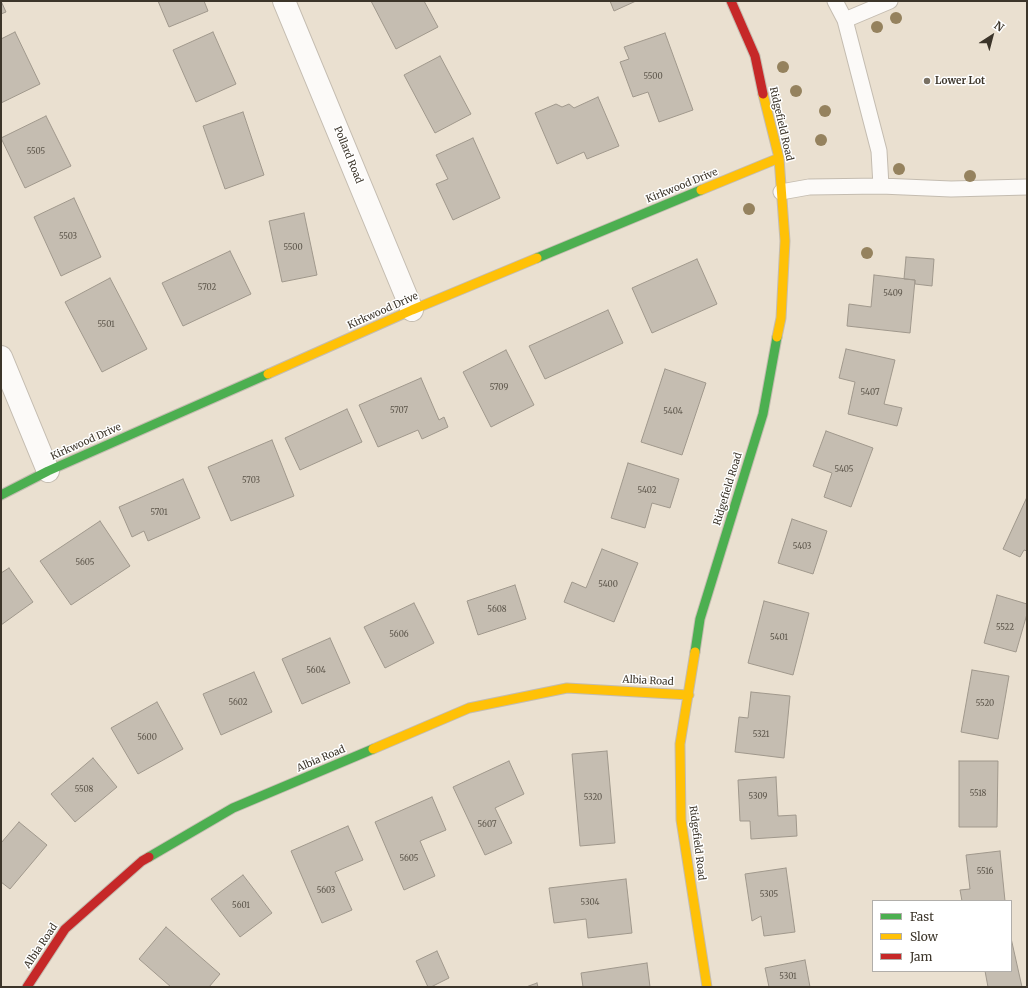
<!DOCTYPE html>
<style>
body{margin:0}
#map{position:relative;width:1028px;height:988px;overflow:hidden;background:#eae0d0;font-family:Merriweather,serif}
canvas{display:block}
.frame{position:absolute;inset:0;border:2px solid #3c352a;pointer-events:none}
.legend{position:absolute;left:872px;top:900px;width:140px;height:72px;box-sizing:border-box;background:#fff;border:1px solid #b1aeaa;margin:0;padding:5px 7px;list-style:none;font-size:12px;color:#3c352a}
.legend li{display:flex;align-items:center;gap:8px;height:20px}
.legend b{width:20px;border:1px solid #b1aeaa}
.north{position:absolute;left:972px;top:16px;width:40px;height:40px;-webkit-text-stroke:3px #fff;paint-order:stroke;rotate:36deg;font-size:11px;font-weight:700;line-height:16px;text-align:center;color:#3c352a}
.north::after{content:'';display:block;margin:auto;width:14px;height:18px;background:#3c352a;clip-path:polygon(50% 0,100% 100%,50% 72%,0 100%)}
</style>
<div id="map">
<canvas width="1028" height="988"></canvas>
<div class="frame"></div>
<ul class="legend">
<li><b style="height:5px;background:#4caf50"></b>Fast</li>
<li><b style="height:5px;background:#ffc107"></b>Slow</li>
<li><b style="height:5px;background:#c62828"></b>Jam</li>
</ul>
<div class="north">N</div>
</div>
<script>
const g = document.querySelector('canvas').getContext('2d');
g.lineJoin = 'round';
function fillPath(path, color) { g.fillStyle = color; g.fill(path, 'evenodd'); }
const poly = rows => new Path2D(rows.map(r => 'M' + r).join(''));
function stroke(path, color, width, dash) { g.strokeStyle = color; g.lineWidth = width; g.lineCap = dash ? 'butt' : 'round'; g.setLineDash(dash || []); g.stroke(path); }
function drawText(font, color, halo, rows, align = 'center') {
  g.font = font + ' Merriweather,serif'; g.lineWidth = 3; g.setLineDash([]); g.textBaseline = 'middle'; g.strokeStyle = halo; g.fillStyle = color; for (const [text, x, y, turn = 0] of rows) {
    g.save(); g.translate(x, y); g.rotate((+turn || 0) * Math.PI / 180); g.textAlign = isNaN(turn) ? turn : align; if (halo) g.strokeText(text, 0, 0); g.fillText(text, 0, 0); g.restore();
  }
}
const building = poly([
 [1,1,6,12,1,14,1,1],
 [158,1,204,1,208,11,169,27,158,1],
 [371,1,424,1,438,27,396,49,371,1],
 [610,1,636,1,614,11,610,1],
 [15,32,40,84,1,103,1,39,15,32],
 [213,32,236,84,196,102,173,50,213,32],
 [665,33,693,110,659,122,648,92,633,97,620,62,629,59,624,47,665,33],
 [440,56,471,114,435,133,404,75,440,56],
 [598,97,619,146,587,159,584,152,557,164,535,113,556,104,562,107,569,104,574,108,598,97],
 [243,112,264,175,225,189,203,126,243,112],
 [46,116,71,166,25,188,1,138,46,116],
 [473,138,500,198,453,220,436,184,448,179,436,155,473,138],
 [74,198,101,257,61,276,34,217,74,198],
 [304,213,317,275,282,282,269,221,304,213],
 [230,251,251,294,183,326,162,283,230,251],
 [906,257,934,259,932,286,915,284,915,280,904,279,906,257],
 [697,259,717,304,652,333,632,288,697,259],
 [874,275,915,280,910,333,847,326,849,304,871,307,874,275],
 [110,278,147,349,102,372,65,302,110,278],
 [608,310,623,343,545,379,529,346,608,310],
 [846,349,895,360,884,404,902,408,897,426,848,414,855,382,839,378,846,349],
 [506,350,534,405,491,427,463,372,506,350],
 [665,369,706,383,682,455,641,442,665,369],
 [421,378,439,420,444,417,448,427,422,439,418,430,378,447,359,405,421,378],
 [347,409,362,442,300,470,285,438,347,409],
 [826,431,873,448,851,507,824,497,832,473,813,466,826,431],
 [272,440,294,496,231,521,208,467,272,440],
 [628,463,679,479,670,508,652,503,645,528,611,518,628,463],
 [183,479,200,518,148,541,144,531,132,537,119,507,183,479],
 [1027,497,1027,551,1024,550,1020,557,1003,549,1027,497],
 [792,519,827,531,813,574,778,563,792,519],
 [100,521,130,566,71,605,40,561,100,521],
 [602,549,638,563,614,622,564,602,572,582,586,588,602,549],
 [9,568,33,602,1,625,1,573,9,568],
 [515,585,526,619,478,635,467,601,515,585],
 [997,595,1027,604,1027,614,1016,652,984,643,997,595],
 [764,601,809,613,793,675,748,663,764,601],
 [414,603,434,643,385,668,364,627,414,603],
 [330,638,350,683,302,704,282,659,330,638],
 [972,670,1009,676,998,739,961,732,972,670],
 [254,672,272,712,221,735,203,694,254,672],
 [751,692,790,696,784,758,735,752,739,717,748,718,751,692],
 [157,702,183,749,138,774,111,728,157,702],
 [607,751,615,843,580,846,572,754,607,751],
 [93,758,117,787,75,822,51,794,93,758],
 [509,761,524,794,495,808,512,843,485,855,453,787,509,761],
 [959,761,998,761,997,827,959,827,959,761],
 [776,777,778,816,796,815,797,836,751,839,750,821,740,821,738,780,776,777],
 [432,797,446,830,420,841,435,876,404,890,375,822,432,797],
 [19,822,47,845,10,889,1,882,1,843,19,822],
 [348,826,363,860,335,872,352,910,322,923,291,851,348,826],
 [1000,851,1005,901,962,901,960,890,970,889,966,855,1000,851],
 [786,868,795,932,764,936,761,916,752,921,745,874,786,868],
 [243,875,272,913,240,937,211,899,243,875],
 [626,879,632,933,588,938,586,919,554,923,549,888,626,879],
 [166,927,220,974,209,987,171,987,139,959,166,927],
 [1011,938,1022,987,988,987,985,971,1011,971,1011,938],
 [437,951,449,978,431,987,428,987,416,961,437,951],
 [805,960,810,987,769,987,765,968,805,960],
 [647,963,650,987,583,987,581,973,647,963],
 [537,983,538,987,526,987,537,983]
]);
const lane = poly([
 [835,1,845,20],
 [881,186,879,151,845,20,890,1],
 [781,192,809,187,881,186,951,189,1027,187]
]);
const street = poly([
 [284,1,412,310],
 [1,357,48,471]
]);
const fast = poly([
 [537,258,701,190],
 [1,495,48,471,268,374],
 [695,652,700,619,763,414,777,337],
 [149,857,233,808,373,749]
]);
const slow = poly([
 [763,94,779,158,785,241,781,318,777,337],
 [701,190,779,158],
 [268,374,412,310,537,258],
 [695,652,680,744,681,820,707,987],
 [373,749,469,708,567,688,689,695]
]);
const jam = poly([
 [731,1,755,56,763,94],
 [27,987,65,929,142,861,149,857]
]);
const trees = [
 [896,18],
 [877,27],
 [783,67],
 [796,91],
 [825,111],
 [821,140],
 [899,169],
 [970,176],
 [749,209],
 [867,253]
];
const markers = [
 [927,81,4,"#797164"]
];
const numberNames = [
 ["5500",653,77],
 ["5505",36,152],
 ["5503",68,237],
 ["5500",293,248],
 ["5702",207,288],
 ["5409",893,294],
 ["5501",106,325],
 ["5709",499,388],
 ["5407",870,393],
 ["5707",399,411],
 ["5404",673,412],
 ["5405",844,470],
 ["5703",251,481],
 ["5402",647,491],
 ["5701",159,513],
 ["5403",802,547],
 ["5605",85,563],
 ["5400",608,585],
 ["5608",497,610],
 ["5522",1005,628],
 ["5606",399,635],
 ["5401",779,638],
 ["5604",316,671],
 ["5602",238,703],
 ["5520",985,704],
 ["5321",761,735],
 ["5600",147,738],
 ["5508",84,790],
 ["5518",978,794],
 ["5309",758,797],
 ["5320",593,798],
 ["5607",487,825],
 ["5605",409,859],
 ["5516",985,872],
 ["5603",326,891],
 ["5305",769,895],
 ["5304",590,903],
 ["5601",241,906],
 ["5301",788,977]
];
const poiNames = [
 ["Lower Lot",935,81]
];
const streetNames = [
 ["Ridgefield Road",781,124,77],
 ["Pollard Road",348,155,68],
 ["Kirkwood Drive",682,186,-22],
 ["Kirkwood Drive",383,311,-24],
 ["Kirkwood Drive",86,442,-24],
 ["Ridgefield Road",728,489,-73],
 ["Albia Road",648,681,3],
 ["Albia Road",321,759,-23],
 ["Ridgefield Road",697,843,83],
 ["Albia Road",41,946,-56]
];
fillPath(building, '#c5bdb1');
stroke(building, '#a0988c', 1);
stroke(lane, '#c4bcb0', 17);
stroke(street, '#c4bcb0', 24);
stroke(fast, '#c4bcb0', 11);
stroke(slow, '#c4bcb0', 11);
stroke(jam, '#c4bcb0', 11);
stroke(lane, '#fcfaf8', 15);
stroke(street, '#fcfaf8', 22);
stroke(fast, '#4caf50', 9);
stroke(slow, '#ffc107', 9);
stroke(jam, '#c62828', 9);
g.fillStyle = '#95825e';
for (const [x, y] of trees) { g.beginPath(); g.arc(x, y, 6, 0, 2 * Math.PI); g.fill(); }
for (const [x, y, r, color] of markers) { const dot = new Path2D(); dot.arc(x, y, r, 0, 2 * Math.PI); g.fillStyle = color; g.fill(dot); stroke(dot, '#fff', 1.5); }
drawText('8px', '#5e574c', null, numberNames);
drawText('bold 10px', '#3c352a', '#fff', poiNames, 'left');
drawText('10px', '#3c352a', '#fff', streetNames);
</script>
